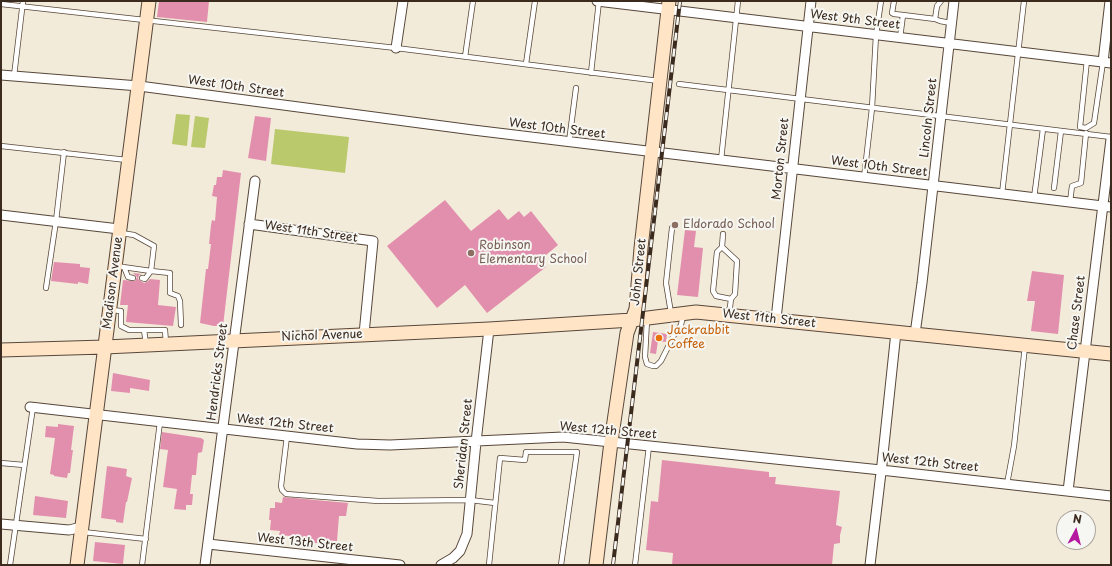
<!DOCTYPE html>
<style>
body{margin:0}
#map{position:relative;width:1112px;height:566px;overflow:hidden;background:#f3ebda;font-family:"Playpen Sans",sans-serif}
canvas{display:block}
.frame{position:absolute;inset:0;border:2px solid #3b2a1e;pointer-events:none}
.north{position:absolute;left:1056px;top:510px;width:40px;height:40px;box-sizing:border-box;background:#f6f6f2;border:1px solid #aba49d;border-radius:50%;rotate:7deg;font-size:11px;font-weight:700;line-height:16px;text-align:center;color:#3b2a1e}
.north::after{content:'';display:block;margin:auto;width:14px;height:18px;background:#b5179e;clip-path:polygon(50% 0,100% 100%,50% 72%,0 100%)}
</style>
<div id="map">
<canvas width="1112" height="566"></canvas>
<div class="frame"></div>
<div class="north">N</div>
</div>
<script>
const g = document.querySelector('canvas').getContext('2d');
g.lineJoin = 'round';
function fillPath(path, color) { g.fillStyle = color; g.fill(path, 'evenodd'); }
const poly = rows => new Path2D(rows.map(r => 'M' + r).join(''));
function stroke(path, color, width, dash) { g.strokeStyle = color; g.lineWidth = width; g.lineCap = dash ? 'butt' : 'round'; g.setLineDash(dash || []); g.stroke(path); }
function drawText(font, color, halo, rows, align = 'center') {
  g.font = font + ' "Playpen Sans",sans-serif'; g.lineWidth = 4; g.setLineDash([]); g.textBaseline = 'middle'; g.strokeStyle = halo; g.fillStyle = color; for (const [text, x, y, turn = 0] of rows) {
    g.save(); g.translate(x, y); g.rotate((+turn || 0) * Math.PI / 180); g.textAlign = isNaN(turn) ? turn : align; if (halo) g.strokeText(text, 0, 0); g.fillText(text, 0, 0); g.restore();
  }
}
const green = poly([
 [176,114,190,115,187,146,172,144],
 [195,116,209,118,205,148,191,147],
 [275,129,349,137,345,173,271,164]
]);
const building = poly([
 [159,1,209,1,207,22,157,17],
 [255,116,271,118,266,161,248,158],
 [223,170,241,173,223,326,214,326,200,323,206,269,208,269,211,244,209,244,211,225,212,220,215,221,217,197,212,196,214,185,216,185,217,177,222,177],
 [445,200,471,231,499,209,508,220,519,211,524,217,531,211,558,245,540,260,546,267,487,313,465,285,437,308,387,246],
 [685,230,696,231,694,247,703,248,698,297,677,295],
 [54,262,80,264,80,267,90,268,88,284,78,282,78,284,51,281],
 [1032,271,1064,275,1058,334,1031,331,1035,301,1027,301],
 [133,273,142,274,139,275,138,279,144,283,147,282,150,279,160,280,158,305,176,307,173,326,126,322,128,305,120,305,123,280,135,281,137,277],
 [653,332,667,334,666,342,658,341,656,354,650,353],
 [113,373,150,380,149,391,130,388,130,393,111,391],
 [58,424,74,426,71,450,73,450,72,457,70,473,68,473,67,478,54,476,54,475,50,474,55,438,45,437,46,426,58,427],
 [162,432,201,438,204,440,202,452,198,453,196,475,192,475,190,494,193,494,192,505,186,505,186,510,174,509,177,489,163,487,168,450,160,449],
 [662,460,769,472,769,477,776,477,775,484,840,491,836,525,842,527,840,535,840,543,834,544,832,565,672,565,673,553,646,550,651,501,658,502],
 [107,466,127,469,126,476,132,478,127,502,126,502,123,523,116,522,116,520,101,518],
 [35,496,68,501,66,518,33,515],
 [283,497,348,503,346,516,339,516,337,541,319,540,319,543,312,543,312,545,301,544,301,542,290,540,290,536,279,535,280,531,270,530,271,520,269,520,270,508,275,508,275,502,282,503],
 [95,542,125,545,123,564,93,561]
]);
const lane = poly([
 [894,1,892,13,894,14,903,15,900,38],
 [1,4,396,48,659,81],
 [903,15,935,19,940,21,951,23],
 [935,19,937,6,941,1],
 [465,57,473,1],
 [1087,60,1080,127,1086,128,1094,123,1103,62],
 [526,64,535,1],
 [591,73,599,1],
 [14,76,23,1],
 [679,84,1111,137],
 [569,142,576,88],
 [1,146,127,160],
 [721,160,738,1],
 [864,178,872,108,876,35,881,1],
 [1054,188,1061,131],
 [1002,194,1024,1],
 [1034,198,1043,129],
 [1070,202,1072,186,1081,183,1086,133],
 [723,234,722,247,737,261,735,294,731,299,729,315],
 [722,247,717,252,713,291,716,296,731,299],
 [116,266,151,271,154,246,134,235,121,233],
 [124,267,128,277,133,278],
 [142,278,145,279,151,271,170,273,170,293,178,296,180,301,181,325],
 [46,288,56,221,64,152],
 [111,310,121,311,121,326,129,330,165,330,166,343],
 [671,313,666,283,672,228],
 [647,320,645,357,647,364,653,366,656,366,661,361,674,335,681,325,683,315],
 [144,330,146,344],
 [287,436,281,486,282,490,286,494,378,501,470,500,495,503],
 [1,463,24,465],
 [1007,484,1014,446,1025,346],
 [83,532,146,539],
 [10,565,33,407],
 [142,565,160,422],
 [489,565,500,458,525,460,526,452,577,452,561,565],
 [635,565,649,446]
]);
const street = poly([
 [597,1,1111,63],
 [396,48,403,1],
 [1103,62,1110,1],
 [1,75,139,86,473,130,1111,207],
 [1,215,119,229],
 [249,224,373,241,364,334],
 [776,319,811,1],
 [915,334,922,283,954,1],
 [30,407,357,444,390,445,563,437,881,470,1111,496],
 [1068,491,1111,139],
 [1,524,69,530,82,527],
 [208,544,400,565],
 [205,565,255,181],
 [441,565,453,558,460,551,467,534,476,442,489,329],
 [870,565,882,464,896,332]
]);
const secondary = poly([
 [1,350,105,347,489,329,632,320,696,312,1111,354],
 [77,565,149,1],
 [596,565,611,442,627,333,636,309,641,248,669,1]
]);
const rail = poly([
 [613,565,680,1]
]);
const markers = [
 [675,225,4,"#8d6e63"],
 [471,253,4,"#8d6e63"],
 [659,338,4,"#e8710a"]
];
const streetNames = [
 ["West 9th Street",855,20,7],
 ["West 10th Street",236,87,8],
 ["Lincoln Street",929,118,-84],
 ["West 10th Street",557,129,7],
 ["Morton Street",781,159,-84],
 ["West 10th Street",879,167,7],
 ["West 11th Street",311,232,8],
 ["John Street",639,272,-84],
 ["Madison Avenue",113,283,-83],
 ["Chase Street",1077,313,-83],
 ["West 11th Street",769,319,6],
 ["Nichol Avenue",322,336,-2],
 ["Hendricks Street",218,372,-83],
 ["West 12th Street",285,424,6],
 ["West 12th Street",608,431,5],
 ["Sheridan Street",464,444,-84],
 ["West 12th Street",930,463,6],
 ["West 13th Street",305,543,6]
];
const educationNames = [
 ["Eldorado School",683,225],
 ["Robinson",479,246],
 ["Elementary School",479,260]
];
const foodNames = [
 ["Jackrabbit",667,331],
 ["Coffee",667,345]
];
fillPath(green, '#bac96b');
fillPath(building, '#e28fad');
stroke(lane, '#57473a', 6);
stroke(street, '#57473a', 11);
stroke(secondary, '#57473a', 15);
stroke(lane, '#fff', 4.5);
stroke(street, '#fff', 9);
stroke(secondary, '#ffe4c6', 13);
stroke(rail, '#3b2a1e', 4);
stroke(rail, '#f6f6f2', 2.5, [8]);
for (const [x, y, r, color] of markers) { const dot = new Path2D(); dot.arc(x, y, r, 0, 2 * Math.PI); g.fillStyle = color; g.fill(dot); stroke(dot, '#f6f6f2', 1.5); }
drawText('12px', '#3b2a1e', '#f6f6f2', streetNames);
drawText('12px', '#785e54', '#f6f6f2', educationNames, 'left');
drawText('12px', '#c56008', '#f6f6f2', foodNames, 'left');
</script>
